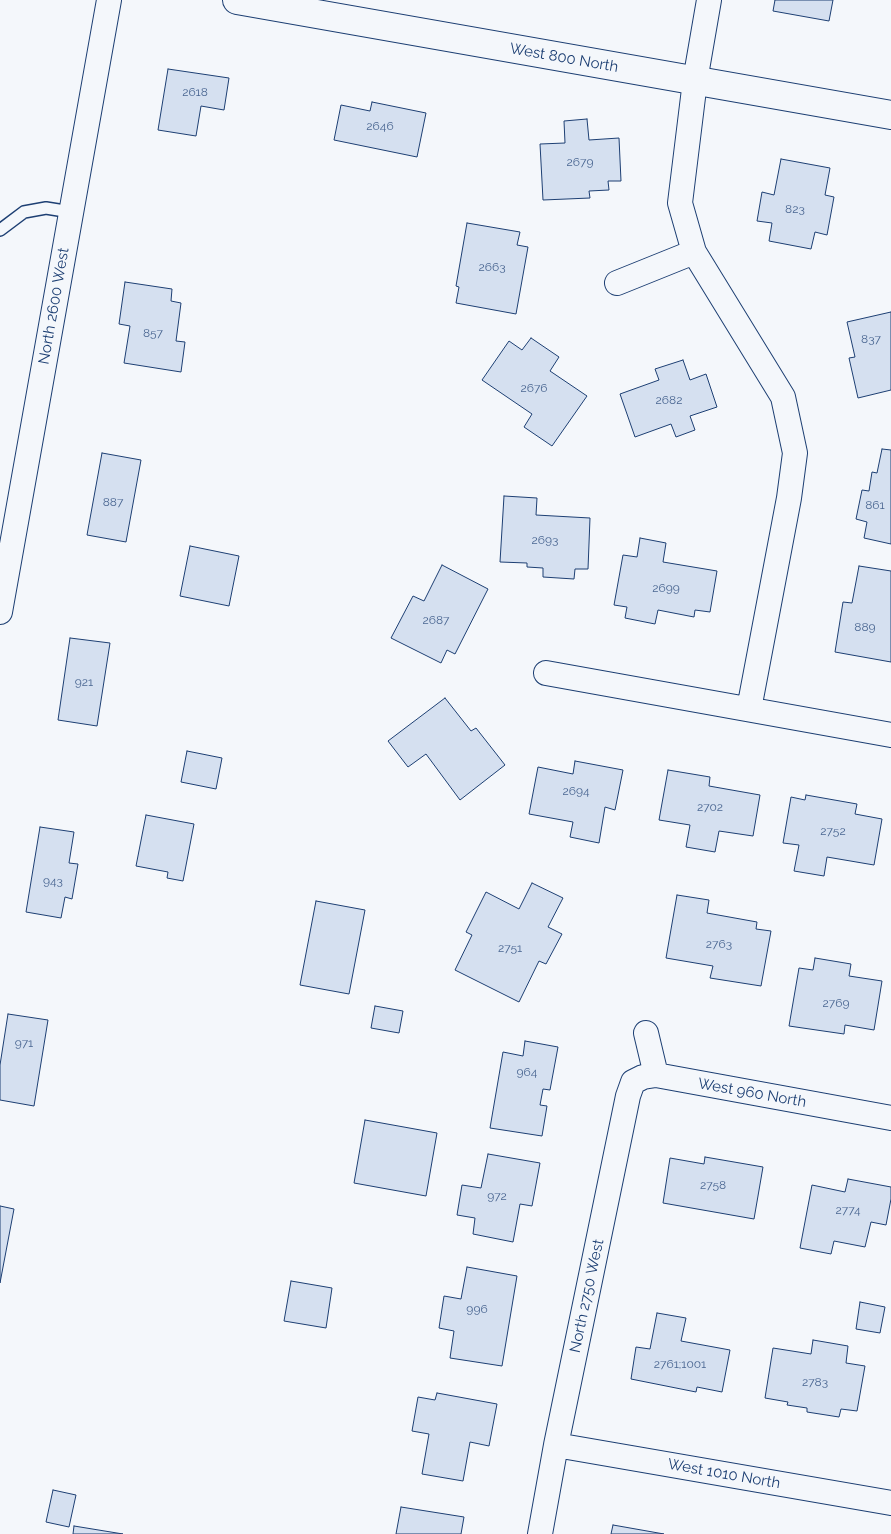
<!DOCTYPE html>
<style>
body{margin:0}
canvas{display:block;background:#f4f7fb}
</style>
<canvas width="891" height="1534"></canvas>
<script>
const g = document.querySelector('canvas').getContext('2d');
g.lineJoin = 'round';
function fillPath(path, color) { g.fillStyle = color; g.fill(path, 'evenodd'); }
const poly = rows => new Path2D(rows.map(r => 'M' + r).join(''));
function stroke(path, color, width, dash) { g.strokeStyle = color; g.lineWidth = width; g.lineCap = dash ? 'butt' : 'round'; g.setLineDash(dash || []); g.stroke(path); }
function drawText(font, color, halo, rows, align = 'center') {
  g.font = font + ' Raleway,sans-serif'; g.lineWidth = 4; g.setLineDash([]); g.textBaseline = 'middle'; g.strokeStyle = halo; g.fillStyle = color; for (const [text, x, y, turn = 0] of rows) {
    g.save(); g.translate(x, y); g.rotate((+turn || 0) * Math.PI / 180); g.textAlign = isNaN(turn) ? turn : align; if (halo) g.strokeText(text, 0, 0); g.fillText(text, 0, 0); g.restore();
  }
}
const building = poly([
 [775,0,833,0,829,21,773,11,775,0],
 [168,69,229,78,224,110,201,106,196,136,158,130,168,69],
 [372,102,426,113,417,157,334,140,341,105,370,111,372,102],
 [587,119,589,140,619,138,621,181,608,181,609,190,589,191,590,198,543,200,540,144,565,143,564,121,587,119],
 [781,159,830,168,825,195,834,197,827,235,815,232,811,249,769,241,772,223,757,221,762,192,774,195,781,159],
 [467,223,520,232,517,245,528,247,516,314,456,303,459,287,456,286,467,223],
 [125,282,172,289,171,301,181,303,176,341,185,342,181,372,124,363,130,326,119,324,125,282],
 [891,312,891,390,858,398,849,358,855,357,847,322,891,312],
 [531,338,559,357,550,371,587,396,552,446,524,427,532,414,482,380,509,341,522,350,531,338],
 [683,360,690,380,706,374,717,407,690,416,695,430,676,437,671,424,635,437,620,394,659,380,655,369,683,360],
 [882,449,891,450,891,544,864,538,867,522,856,519,862,490,869,491,872,472,877,473,882,449],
 [102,453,141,460,126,542,87,535,102,453],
 [504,496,537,498,536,515,590,518,588,569,575,569,574,579,543,577,543,568,527,567,527,563,500,562,504,496],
 [640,538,666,543,663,562,717,571,710,612,695,610,694,617,658,610,655,624,625,618,627,607,614,605,623,555,637,557,640,538],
 [190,546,239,556,229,606,180,596,190,546],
 [442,565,488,589,455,654,447,650,441,663,391,638,413,596,424,601,442,565],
 [859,566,891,571,891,662,835,652,843,602,852,603,859,566],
 [70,638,110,643,97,726,58,720,70,638],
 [445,698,471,731,476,728,505,765,460,800,426,754,408,767,388,741,445,698],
 [187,751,222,758,216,789,181,782,187,751],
 [575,761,623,770,615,810,605,807,599,843,570,837,573,822,529,814,538,767,573,774,575,761],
 [668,770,710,777,709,786,760,795,753,836,719,831,715,852,686,847,690,825,659,820,668,770],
 [806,795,857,804,855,814,882,819,874,865,827,857,824,876,794,871,799,845,783,843,791,797,805,800,806,795],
 [146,815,194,824,183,881,167,878,168,872,136,866,146,815],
 [40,827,74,832,69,863,78,864,72,899,65,897,61,918,26,912,40,827],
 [532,883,563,898,548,927,562,934,546,964,539,961,519,1002,455,970,472,935,466,932,486,892,519,909,532,883],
 [677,895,709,900,707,913,757,922,756,929,771,931,761,986,710,978,713,966,666,958,677,895],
 [316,901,365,910,349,994,300,985,316,901],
 [815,958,851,964,849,976,882,981,874,1030,845,1025,844,1034,789,1026,799,968,813,970,815,958],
 [375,1006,403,1011,399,1033,371,1028,375,1006],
 [8,1014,48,1020,34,1106,0,1100,0,1065,8,1014],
 [525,1041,558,1047,550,1090,543,1089,540,1105,547,1106,542,1136,490,1128,503,1052,523,1056,525,1041],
 [365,1120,437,1133,426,1196,354,1183,365,1120],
 [488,1154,540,1163,532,1206,520,1204,513,1242,473,1234,475,1218,457,1215,462,1185,481,1188,488,1154],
 [705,1157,763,1167,754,1219,663,1203,670,1158,704,1164,705,1157],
 [848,1179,891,1187,891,1199,886,1225,871,1222,865,1247,834,1241,831,1254,800,1248,812,1185,845,1192,848,1179],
 [0,1206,14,1209,0,1283,0,1206],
 [467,1267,517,1276,502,1366,450,1358,454,1331,439,1328,444,1296,461,1299,467,1267],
 [291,1281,332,1288,326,1328,284,1321,291,1281],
 [860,1302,885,1307,880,1333,856,1329,860,1302],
 [657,1313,686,1318,681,1341,730,1350,722,1392,697,1387,696,1392,631,1379,636,1347,650,1349,657,1313],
 [813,1340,848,1346,846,1363,865,1366,857,1411,841,1409,839,1417,807,1412,807,1408,787,1405,788,1402,765,1398,773,1348,811,1354,813,1340],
 [437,1393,497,1404,489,1446,470,1442,463,1481,422,1474,429,1434,412,1431,418,1397,435,1400,437,1393],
 [53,1490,76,1495,69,1527,46,1522,53,1490],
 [401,1507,464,1517,461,1534,396,1534,401,1507],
 [613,1525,664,1534,611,1534,613,1525],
 [74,1526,123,1534,73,1534,74,1526]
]);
const service = poly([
 [0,230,24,212,46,208,71,212]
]);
const minor = poly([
 [709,0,695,81,680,203,694,252,783,397,795,453,789,498,749,709],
 [617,283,694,252],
 [0,612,109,0],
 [546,673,891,735],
 [646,1033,656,1075,891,1118],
 [556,1445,891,1503],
 [540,1534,556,1445,628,1096,633,1082,643,1077,656,1075]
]);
const tertiary = poly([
 [237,0,891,115]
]);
const numberNames = [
 ["2618",195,92],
 ["2646",380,126],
 ["2679",580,162],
 ["823",795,209],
 ["2663",492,267],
 ["857",153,333],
 ["837",871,339],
 ["2676",534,388],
 ["2682",669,400],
 ["887",113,502],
 ["861",875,505],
 ["2693",545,540],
 ["2699",666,588],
 ["2687",436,620],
 ["889",865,627],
 ["921",84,682],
 ["2694",576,791],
 ["2702",710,807],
 ["2752",833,831],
 ["943",53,881],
 ["2763",719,944],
 ["2751",510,948],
 ["2769",836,1003],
 ["971",24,1043],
 ["964",527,1072],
 ["2758",713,1185],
 ["972",497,1196],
 ["2774",848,1210],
 ["996",477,1309],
 ["2761;1001",680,1364],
 ["2783",815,1382]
];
const streetNames = [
 ["West 800 North",564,58,10],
 ["North 2600 West",54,306,-80],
 ["West 960 North",752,1093,10],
 ["North 2750 West",587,1296,-78],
 ["West 1010 North",724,1474,10]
];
fillPath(building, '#d5e0f0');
stroke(building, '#1d3f73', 1);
stroke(service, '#1d3f73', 14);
stroke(minor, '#1d3f73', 26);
stroke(tertiary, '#1d3f73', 30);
stroke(service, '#f4f7fb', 11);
stroke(minor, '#f4f7fb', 24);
stroke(tertiary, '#f4f7fb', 28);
drawText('12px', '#4b6792', null, numberNames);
drawText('15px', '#1d3f73', '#f4f7fb', streetNames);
</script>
